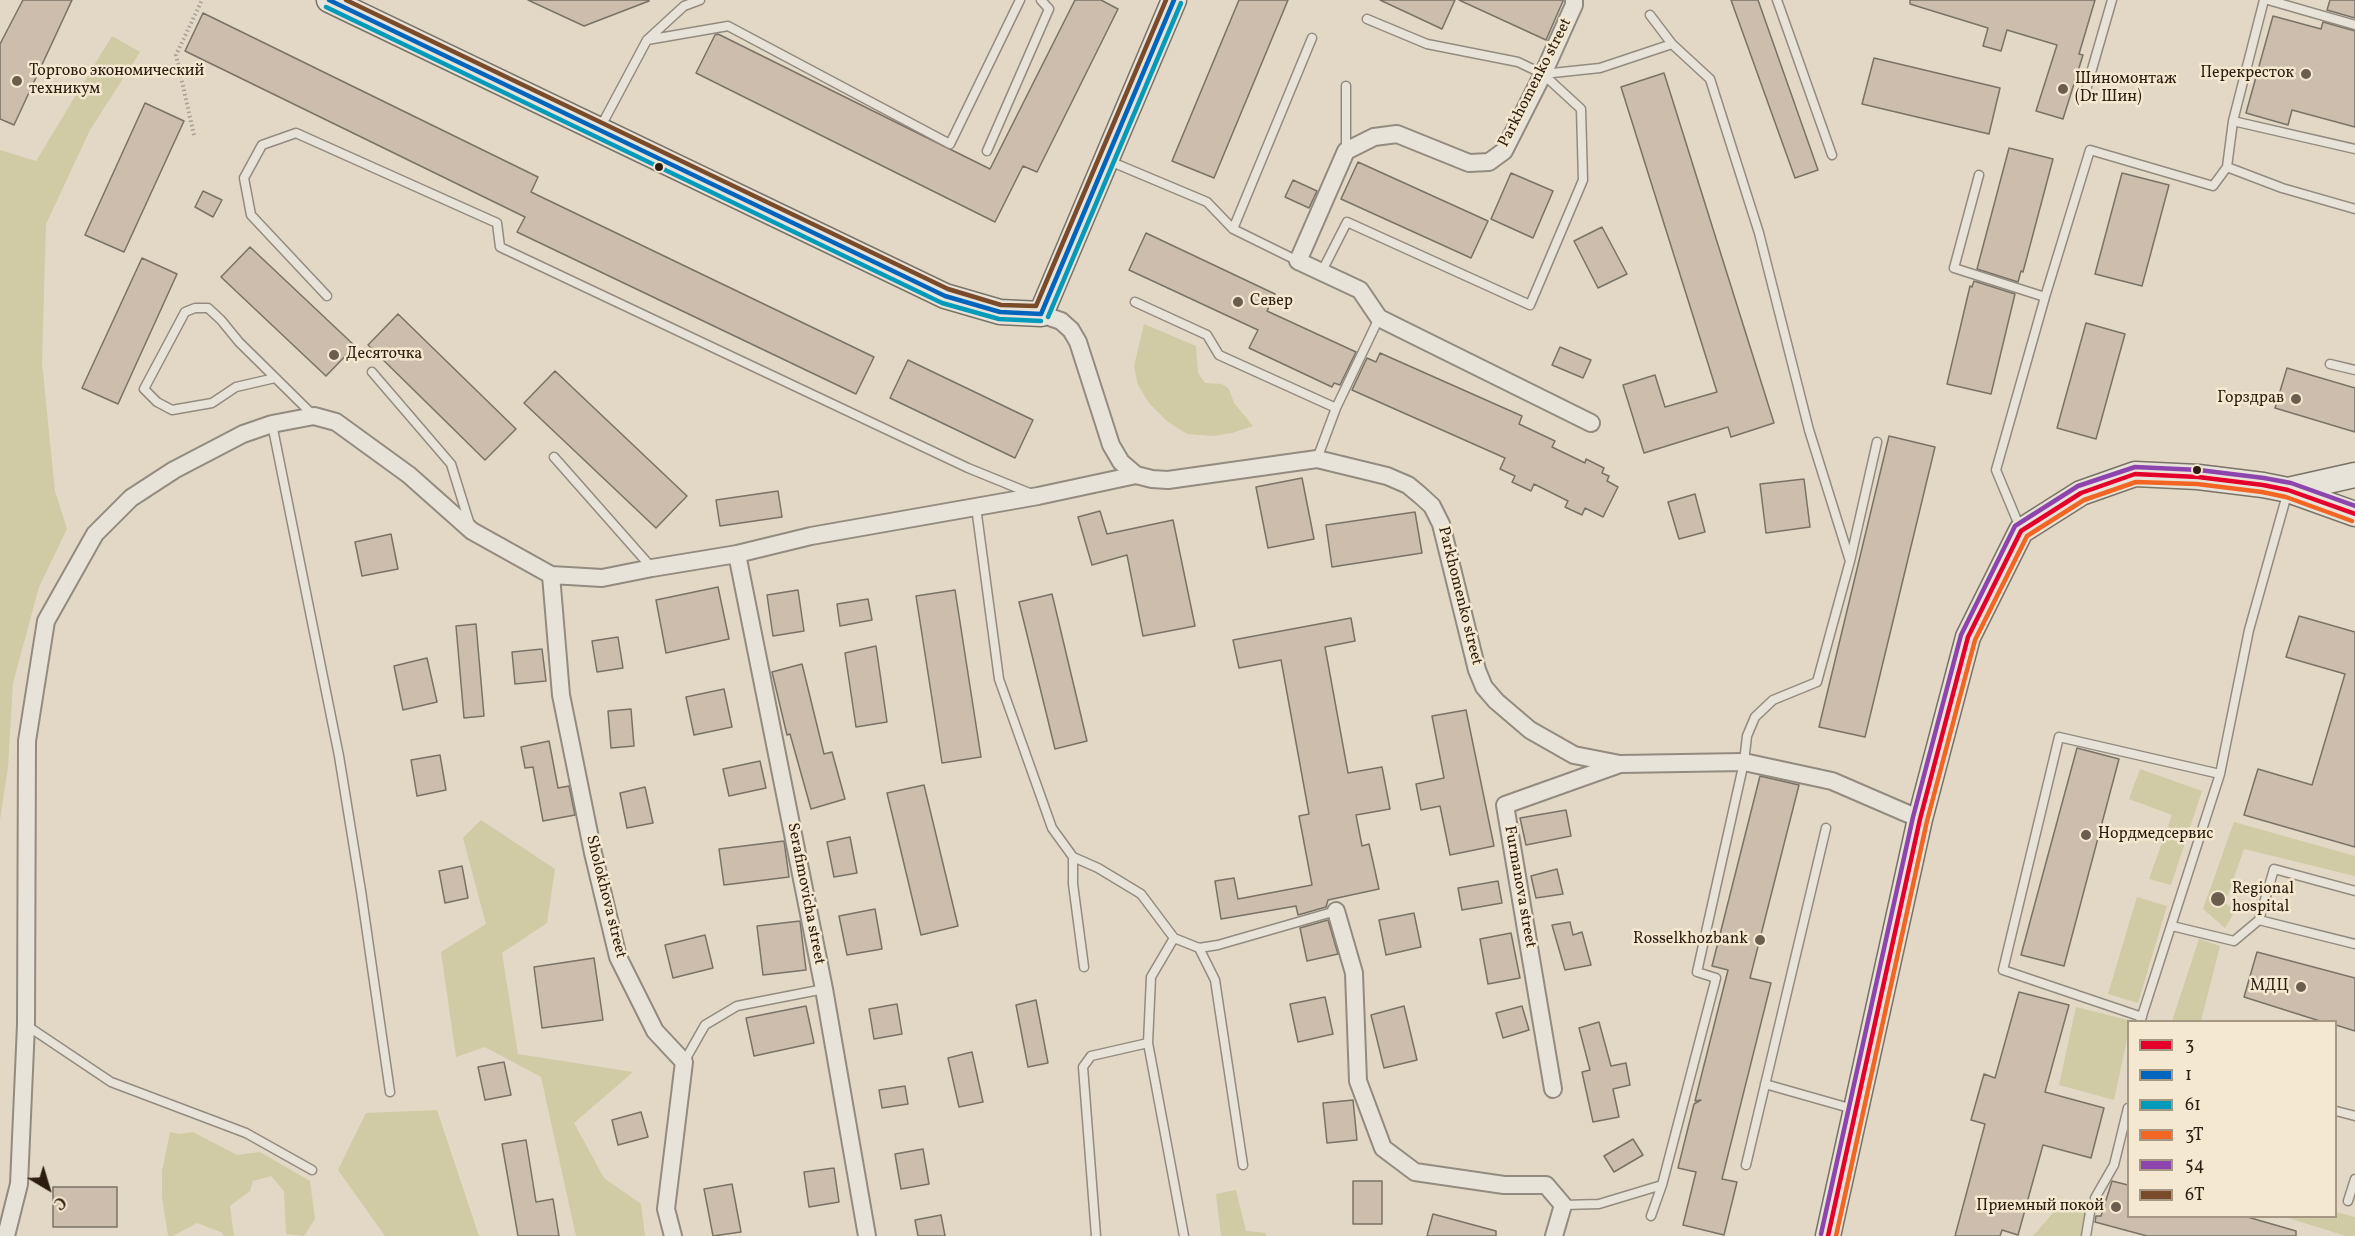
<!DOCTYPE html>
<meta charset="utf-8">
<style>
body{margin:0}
#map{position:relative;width:2355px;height:1236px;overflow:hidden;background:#e3d8c5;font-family:Vollkorn,serif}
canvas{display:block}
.legend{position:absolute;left:2127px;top:1020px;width:210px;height:198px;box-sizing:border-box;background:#f5e8d1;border:2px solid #a59784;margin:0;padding:8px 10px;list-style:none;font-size:18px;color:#2c1d10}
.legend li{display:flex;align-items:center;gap:12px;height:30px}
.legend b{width:30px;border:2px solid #a59784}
.north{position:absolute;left:18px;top:1158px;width:60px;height:60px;-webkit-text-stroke:4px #f5e8d1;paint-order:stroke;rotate:142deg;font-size:16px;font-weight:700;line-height:24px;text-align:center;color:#2c1d10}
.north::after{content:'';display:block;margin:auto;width:21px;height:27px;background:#2c1d10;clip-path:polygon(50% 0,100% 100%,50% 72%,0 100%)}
</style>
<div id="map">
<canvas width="2355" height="1236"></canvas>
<ul class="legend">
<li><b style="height:8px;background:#e4002b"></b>3</li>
<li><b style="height:8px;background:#0065bd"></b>1</li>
<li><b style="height:8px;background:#049bbb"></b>61</li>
<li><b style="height:8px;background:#f26522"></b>3Т</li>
<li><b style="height:8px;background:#8e44ad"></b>54</li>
<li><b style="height:8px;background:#7a4b2a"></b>6Т</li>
</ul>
<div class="north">С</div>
</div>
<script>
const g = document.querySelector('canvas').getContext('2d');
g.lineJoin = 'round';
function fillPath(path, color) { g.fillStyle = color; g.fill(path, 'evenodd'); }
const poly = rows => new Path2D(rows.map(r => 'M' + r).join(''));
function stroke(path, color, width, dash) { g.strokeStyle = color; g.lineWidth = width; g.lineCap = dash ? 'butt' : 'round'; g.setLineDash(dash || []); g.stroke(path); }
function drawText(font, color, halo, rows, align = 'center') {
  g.font = font + ' Vollkorn,serif'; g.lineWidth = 5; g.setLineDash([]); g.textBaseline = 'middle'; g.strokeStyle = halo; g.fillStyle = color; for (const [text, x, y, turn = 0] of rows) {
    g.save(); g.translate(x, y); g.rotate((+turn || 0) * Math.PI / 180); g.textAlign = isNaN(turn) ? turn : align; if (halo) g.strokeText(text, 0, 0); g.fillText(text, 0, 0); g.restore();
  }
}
const green = poly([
 [112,36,140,52,90,130,46,224,42,363,55,491,67,529,39,587,13,683,8,767,0,820,0,150,36,161],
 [1144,324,1196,346,1198,373,1205,383,1222,384,1229,389,1234,403,1253,426,1232,433,1213,436,1187,434,1168,422,1149,403,1138,385,1134,366],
 [2140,769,2202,791,2171,885,2149,879,2172,815,2129,799],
 [481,820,555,869,547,923,502,953,518,1054,633,1072,574,1123,604,1178,641,1204,645,1236,576,1236,541,1077,485,1047,456,1057,441,952,486,924,463,838],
 [2234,822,2355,856,2355,876,2244,849,2225,903,2235,911,2225,928,2203,909],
 [2137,897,2167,906,2138,1003,2108,994],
 [2199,939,2220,946,2201,1021,2172,1021],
 [2076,1007,2132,1021,2128,1022,2128,1035,2114,1100,2059,1085],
 [437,1110,479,1236,385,1236,338,1170,366,1113],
 [170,1132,179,1134,193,1132,237,1155,260,1152,310,1181,315,1219,304,1236,286,1234,284,1191,271,1176,253,1181,250,1191,230,1206,234,1236,223,1236,223,1233,197,1223,173,1236,168,1236,162,1197,162,1171],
 [1236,1190,1246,1231,1266,1233,1266,1236,1221,1236,1216,1194],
 [2060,1205,2087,1214,2081,1236,2033,1236],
 [2336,1212,2355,1217,2355,1236,2346,1236,2285,1217,2336,1216]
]);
const building = poly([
 [23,0,72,0,14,125,0,119,0,44,23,0],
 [528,0,649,0,649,1,584,26,528,0],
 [1075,0,1101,0,1118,9,1037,172,1023,166,995,222,696,73,715,35,718,34,990,169,1075,0],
 [1239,0,1288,0,1214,178,1172,161,1239,0],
 [1380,0,1455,0,1442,29,1380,0],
 [1459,0,1563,0,1563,1,1546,40,1459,0],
 [1731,0,1758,0,1818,170,1795,178,1731,0],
 [1910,0,2095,0,2079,54,2083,55,2063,119,2036,111,2057,45,2007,30,2001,51,1983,46,1988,28,1910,4,1910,0],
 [2330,0,2355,0,2355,18,2327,10,2330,0],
 [203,13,538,177,531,192,874,357,856,394,517,232,525,217,185,51,203,13],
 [2273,16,2321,29,2323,22,2355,31,2355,127,2292,110,2288,125,2246,113,2273,16],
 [1874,58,2000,88,1989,134,1862,104,1874,58],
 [1664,73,1774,423,1731,437,1728,427,1644,453,1623,385,1655,375,1665,407,1717,392,1621,87,1664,73],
 [145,103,184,121,124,252,85,235,145,103],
 [2009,148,2053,159,2023,272,2021,271,2018,282,1977,269,2009,148],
 [1358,162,1488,221,1471,258,1341,199,1358,162],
 [1511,173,1553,191,1533,238,1491,219,1511,173],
 [2122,173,2169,185,2142,286,2095,274,2122,173],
 [1293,180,1317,191,1309,208,1285,197,1293,180],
 [203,191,222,200,213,217,195,207,203,191],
 [1602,227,1627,274,1598,288,1574,241,1602,227],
 [1146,233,1275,294,1267,311,1356,352,1340,385,1334,383,1332,387,1249,348,1258,330,1129,270,1146,233],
 [250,247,355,346,326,376,221,277,250,247],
 [142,258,177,274,118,404,82,388,142,258],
 [1974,281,2015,294,1991,394,1947,384,1970,286,1972,287,1974,281],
 [398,314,516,429,485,460,368,345,398,314],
 [2086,323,2125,334,2096,439,2057,428,2086,323],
 [1560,347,1591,360,1583,378,1552,365,1560,347],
 [1380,353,1522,416,1519,424,1555,441,1552,447,1585,463,1586,459,1604,468,1602,473,1609,476,1607,481,1618,487,1603,517,1585,508,1582,515,1565,507,1568,501,1534,484,1531,491,1512,482,1515,476,1500,469,1505,458,1352,390,1367,358,1376,362,1380,353],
 [908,360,1033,420,1015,458,890,398,908,360],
 [2287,368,2355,388,2355,432,2275,408,2287,368],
 [555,371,687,496,656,528,524,403,555,371],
 [1889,436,1935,447,1865,737,1819,727,1889,436],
 [1302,478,1314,539,1268,548,1256,487,1302,478],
 [1804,479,1810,527,1766,533,1760,484,1804,479],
 [778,491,782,517,720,526,716,500,778,491],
 [1695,494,1705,532,1679,539,1668,502,1695,494],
 [1100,511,1107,534,1173,520,1195,626,1143,636,1127,555,1092,565,1078,517,1100,511],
 [1415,512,1422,553,1332,567,1326,525,1415,512],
 [391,534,398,569,362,576,355,542,391,534],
 [718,587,729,639,666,653,656,600,718,587],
 [798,590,804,631,773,636,767,595,798,590],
 [955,590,981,757,942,763,916,596,955,590],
 [1052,594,1087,741,1055,749,1019,602,1052,594],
 [868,599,872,620,840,626,837,604,868,599],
 [2299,616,2355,632,2355,847,2244,815,2258,769,2312,785,2345,674,2286,657,2299,616],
 [1351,618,1355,641,1325,647,1348,773,1382,767,1390,809,1356,815,1362,846,1369,844,1379,889,1328,900,1326,907,1298,915,1296,906,1221,919,1215,881,1234,878,1238,899,1312,885,1299,816,1309,814,1281,660,1239,668,1233,640,1351,618],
 [476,624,484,716,464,718,456,626,476,624],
 [618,637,623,668,597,672,592,641,618,637],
 [876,646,887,722,856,727,845,653,876,646],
 [542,649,546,681,515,684,512,652,542,649],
 [427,658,437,702,403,710,394,666,427,658],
 [802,664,824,754,832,752,845,799,811,809,790,734,787,735,772,672,802,664],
 [724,689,732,727,694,735,686,697,724,689],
 [631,709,634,746,611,748,608,711,631,709],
 [1466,710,1494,846,1450,855,1440,806,1421,810,1416,784,1444,778,1432,716,1466,710],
 [549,741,558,788,569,786,575,815,543,821,533,767,525,768,521,747,549,741],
 [2077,748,2119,759,2064,966,2021,955,2077,748],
 [440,755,446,790,417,796,411,760,440,755],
 [760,761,766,788,729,796,723,769,760,761],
 [1760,776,1799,785,1750,978,1771,983,1722,1179,1737,1182,1724,1235,1683,1225,1696,1172,1678,1168,1694,1104,1701,1100,1695,1101,1728,970,1712,966,1760,776],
 [924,785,958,926,921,935,887,793,924,785],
 [645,787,653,823,627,828,620,793,645,787],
 [1566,810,1571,836,1526,845,1520,818,1566,810],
 [850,837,857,873,834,877,827,842,850,837],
 [784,841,789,877,724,885,719,849,784,841],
 [462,866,468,898,445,903,439,871,462,866],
 [1557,869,1563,894,1536,898,1531,876,1557,869],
 [1498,881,1502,903,1462,910,1458,888,1498,881],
 [875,909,882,949,847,955,839,916,875,909],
 [1414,913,1421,947,1386,955,1379,920,1414,913],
 [1328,920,1338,954,1307,961,1300,928,1328,920],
 [800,921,806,970,763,975,757,926,800,921],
 [1570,922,1573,935,1582,932,1591,965,1565,970,1552,925,1570,922],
 [1511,933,1520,978,1488,984,1480,939,1511,933],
 [705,935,713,968,673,978,665,945,705,935],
 [2257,952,2355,978,2355,1031,2336,1025,2336,1022,2323,1022,2244,997,2257,952],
 [594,958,603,1020,542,1028,534,967,594,958],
 [2019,992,2069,1005,2045,1092,2104,1108,2091,1158,2043,1145,2018,1235,2002,1230,2000,1236,1955,1236,1985,1124,1971,1120,1984,1074,1995,1078,2019,992],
 [1325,997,1333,1034,1298,1042,1290,1004,1325,997],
 [1036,1000,1048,1063,1028,1067,1016,1005,1036,1000],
 [897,1004,902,1034,874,1039,869,1009,897,1004],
 [806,1006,814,1043,754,1056,746,1018,806,1006],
 [1404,1006,1417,1060,1384,1068,1371,1015,1404,1006],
 [1522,1006,1529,1030,1503,1038,1496,1013,1522,1006],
 [1599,1022,1611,1066,1626,1063,1630,1085,1613,1089,1619,1117,1593,1122,1582,1072,1590,1070,1579,1028,1599,1022],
 [972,1052,983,1102,959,1107,948,1058,972,1052],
 [504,1062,511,1095,485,1100,478,1067,504,1062],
 [905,1086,908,1104,882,1108,879,1090,905,1086],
 [1353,1100,1357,1140,1327,1143,1323,1103,1353,1100],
 [641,1112,648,1137,618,1145,612,1120,641,1112],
 [1633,1139,1643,1155,1614,1172,1604,1156,1633,1139],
 [526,1140,536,1202,553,1199,559,1236,518,1236,502,1144,526,1140],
 [923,1149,929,1184,901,1189,895,1154,923,1149],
 [834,1168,839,1202,809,1207,804,1172,834,1168],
 [1353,1181,1382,1181,1382,1224,1353,1224,1353,1181],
 [2112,1181,2128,1185,2128,1216,2244,1216,2296,1231,2296,1236,2147,1236,2095,1222,2096,1216,2101,1216,2112,1181],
 [732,1184,741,1232,713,1236,704,1189,732,1184],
 [53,1187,117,1187,117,1227,53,1227,53,1187],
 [1433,1214,1496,1231,1496,1236,1427,1236,1433,1214],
 [941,1215,945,1236,918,1236,915,1220,941,1215]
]);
const path = poly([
 [194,135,176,55,202,0]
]);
const lane = poly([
 [1777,0,1832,155],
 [2268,0,2355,25],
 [1650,15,1672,44],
 [647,40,728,26,950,144,1020,0],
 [1543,74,1600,68,1672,44,1710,79,1759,233,1809,430,1850,561],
 [2084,97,2112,0],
 [2233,121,2355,149],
 [600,128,647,40,684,6,700,0],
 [987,151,1049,9,1041,0],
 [1346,151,1346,86],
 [1107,160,1207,202,1233,229,1298,261],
 [2227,167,2282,188,2355,209],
 [1979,175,1954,268,2045,297],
 [1233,229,1312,38],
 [1321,273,1347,222,1530,305,1583,180,1581,109,1543,74,1518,62,1427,44,1367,19],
 [327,296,251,215,244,178,262,145,296,133,497,223,500,247,968,468,1032,494],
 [1135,302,1207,335,1219,355,1336,408],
 [2330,364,2355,370],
 [372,372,451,464,470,525],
 [275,378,236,387,212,403,172,410,157,402,144,389,185,312,195,308,208,308,221,320,239,342,314,416],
 [272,424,339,756,361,891,390,1092],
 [554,457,652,568],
 [1317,459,1336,408,1379,318],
 [976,507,999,679,1052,828,1073,857,1098,868,1141,894,1174,938,1199,948,1218,945,1336,911],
 [2021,530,1996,470,2045,297,2090,150,2213,186,2227,167,2233,121,2264,0],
 [1073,857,1073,884,1084,967],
 [2259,920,2274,869,2355,891],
 [2172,926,2234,941,2259,920,2355,944],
 [1174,938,1151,977,1148,1043,1184,1236],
 [1199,948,1215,980,1243,1165],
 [2142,1017,2003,970,2059,737,2220,774],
 [2140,1022,2220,774,2249,630,2288,491],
 [26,1025,111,1082,246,1133,312,1170],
 [684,1062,705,1025,737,1006,824,989],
 [1765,1084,1853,1109],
 [2336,1111,2355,1116],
 [1746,1165,1826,828],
 [2095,1198,2114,1165,2128,1108],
 [2348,1201,2355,1179],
 [1563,1205,1599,1204,1662,1185],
 [1651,1216,1662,1185,1716,978,1697,972,1744,762,1747,736,1755,717,1773,700,1817,682,1850,561,1877,442],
 [1096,1236,1083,1067,1091,1056,1148,1043],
 [2086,1236,2090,1212]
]);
const street = poly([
 [1574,0,1574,5,1543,74,1504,151,1489,162,1469,163,1397,134,1374,137,1346,151,1298,261,1360,290,1379,318,1591,423],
 [1041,314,1061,321,1071,330,1078,342,1111,445,1121,462,1136,475,1152,479,1168,480,1317,459,1387,476,1408,485,1420,495,1432,506,1441,524,1477,670,1484,687,1496,701,1530,730,1574,755,1620,764,1744,762,1832,781,1920,819],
 [737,554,824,989,867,1236],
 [551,575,561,695,593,853,618,957,655,1031,684,1062,666,1209,673,1236],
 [1336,911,1354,973,1358,1081,1383,1148,1415,1172,1504,1185,1546,1185,1563,1205,1554,1236],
 [1553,1089,1505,805,1620,764],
 [6,1236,19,1184,26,1025,27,741,46,621,95,534,131,498,174,470,243,434,272,424,314,416,336,422,409,475,472,531,551,575,602,578,652,568,737,554,811,536,1038,496,1136,475]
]);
const secondary = poly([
 [329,0,945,296,1000,312,1041,314,1174,0],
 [2288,490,2355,475],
 [1828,1236,1920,819,1968,637,2021,531,2081,493,2135,474,2198,477,2263,485,2288,490,2355,514]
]);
const bus1 = poly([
 [1828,1236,1920,819,1968,637,2021,531,2081,493,2135,474,2198,477,2263,485,2288,490,2355,514]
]);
const bus2 = poly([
 [329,0,945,296,1000,312,1041,314],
 [1041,314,1174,0]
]);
const bus3 = poly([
 [326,7,942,303,999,319,1041,321],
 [1048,317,1181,3]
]);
const bus4 = poly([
 [1836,1236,1927,821,1975,640,2027,536,2084,500,2136,482,2197,484,2262,492,2286,497,2352,521]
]);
const bus5 = poly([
 [1821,1234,1913,817,1961,635,2015,526,2078,486,2135,467,2199,470,2264,478,2291,483,2355,506]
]);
const bus6 = poly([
 [346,0,948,289,1001,305,1036,306,1166,0]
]);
const markers = [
 [2306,74,6,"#6c5e4f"],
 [17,81,6,"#6c5e4f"],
 [2063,89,6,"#6c5e4f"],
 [659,167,5,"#2c1d10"],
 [1238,302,6,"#6c5e4f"],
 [334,355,6,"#6c5e4f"],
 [2296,399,6,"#6c5e4f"],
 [2197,470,5,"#2c1d10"],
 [2086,835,6,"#6c5e4f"],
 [2218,899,8,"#6c5e4f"],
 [1760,940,6,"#6c5e4f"],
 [2301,987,6,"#6c5e4f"],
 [2116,1207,6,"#6c5e4f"]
];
const poiNames = [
 ["Торгово экономический",29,72],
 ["техникум",29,90],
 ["Перекресток",2294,74,"right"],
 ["Шиномонтаж",2075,80],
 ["(Dr Шин)",2075,98],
 ["Север",1250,302],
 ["Десяточка",346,355],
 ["Горздрав",2284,399,"right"],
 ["Нордмедсервис",2098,835],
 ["Regional",2232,890],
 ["hospital",2232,908],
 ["Rosselkhozbank",1748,940,"right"],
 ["МДЦ",2289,987,"right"],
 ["Приемный покой",2104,1207,"right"]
];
const streetNames = [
 ["Parkhomenko street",1536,83,-63],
 ["Parkhomenko street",1459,596,76],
 ["Furmanova street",1519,887,80],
 ["Serafimovicha street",805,894,79],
 ["Sholokhova street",605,897,76]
];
fillPath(green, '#d0caa5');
fillPath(building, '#ccbdac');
stroke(building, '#797266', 1.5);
stroke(lane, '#938b7f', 11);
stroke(street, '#938b7f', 20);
stroke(secondary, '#797266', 27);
stroke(path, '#a59f97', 4, [1.5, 3]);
stroke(lane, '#e8e3d9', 8);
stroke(street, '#e8e3d9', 16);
stroke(secondary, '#e8e3d9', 24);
stroke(bus1, '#e4002b', 4.5);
stroke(bus2, '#0065bd', 4.5);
stroke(bus3, '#049bbb', 4.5);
stroke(bus4, '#f26522', 4.5);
stroke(bus5, '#8e44ad', 4.5);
stroke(bus6, '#7a4b2a', 4.5);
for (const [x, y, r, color] of markers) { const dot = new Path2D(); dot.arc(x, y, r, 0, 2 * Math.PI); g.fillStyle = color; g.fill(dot); stroke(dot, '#f5e8d1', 2); }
drawText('16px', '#2c1d10', '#f5e8d1', poiNames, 'left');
drawText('16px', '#2c1d10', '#f5e8d1', streetNames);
</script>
